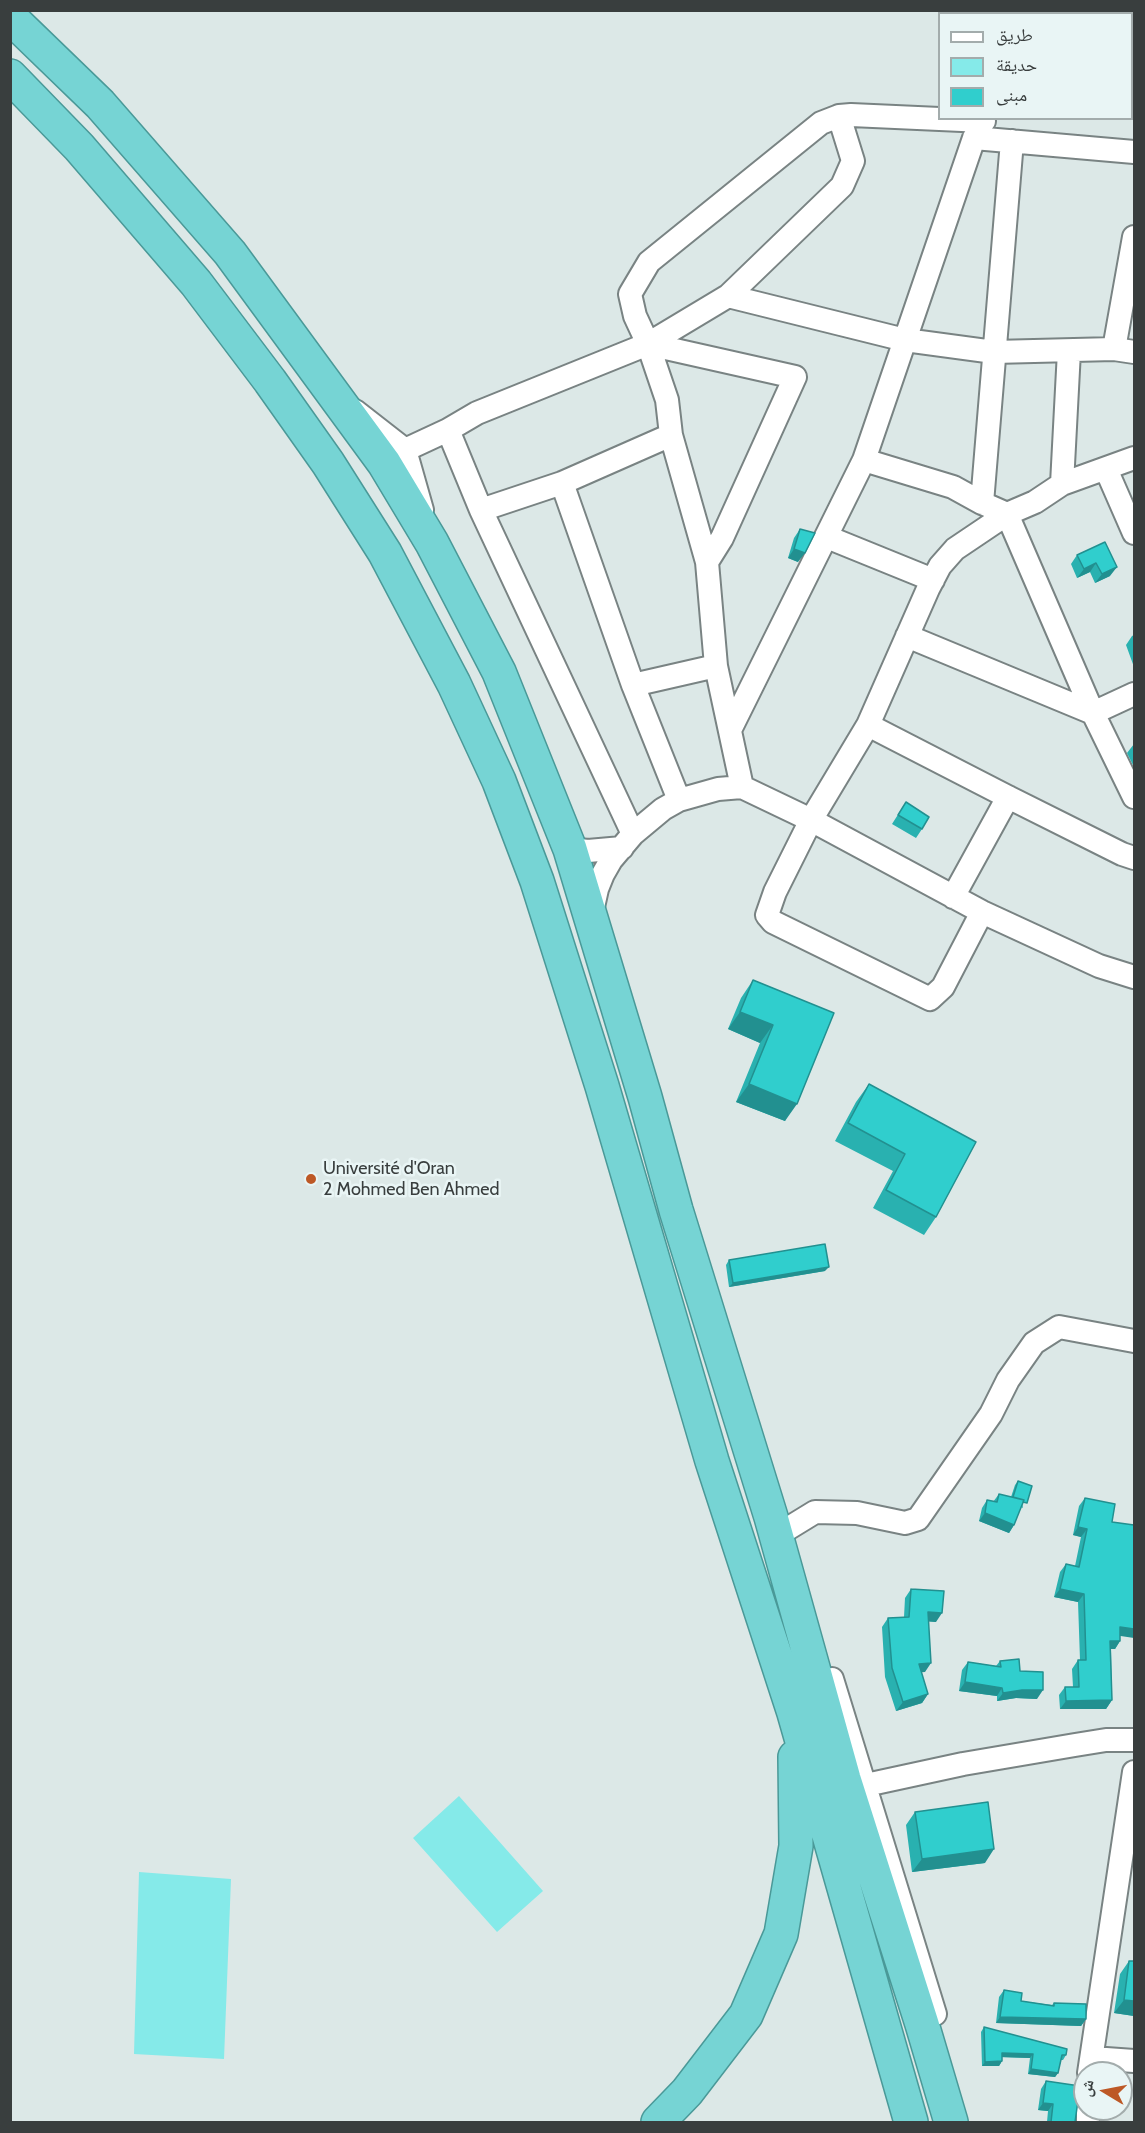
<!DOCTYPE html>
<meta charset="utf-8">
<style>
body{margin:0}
#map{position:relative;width:1145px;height:2133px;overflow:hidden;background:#dce8e7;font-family:Cabin,"Noto Naskh Arabic",sans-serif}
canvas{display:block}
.frame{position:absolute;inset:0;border:12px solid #393e3e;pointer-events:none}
.legend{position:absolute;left:938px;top:12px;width:195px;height:108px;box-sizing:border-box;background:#e9f5f5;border:2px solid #a3acac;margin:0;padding:8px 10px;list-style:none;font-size:18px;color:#393e3e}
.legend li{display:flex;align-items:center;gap:12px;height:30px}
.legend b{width:30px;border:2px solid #a3acac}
.north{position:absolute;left:1073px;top:2061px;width:60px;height:60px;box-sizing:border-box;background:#e9f5f5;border:2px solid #a3acac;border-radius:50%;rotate:280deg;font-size:16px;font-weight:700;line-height:24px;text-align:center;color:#393e3e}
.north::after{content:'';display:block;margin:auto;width:21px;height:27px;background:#bd5826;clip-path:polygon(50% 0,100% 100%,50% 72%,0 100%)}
</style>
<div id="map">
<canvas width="1145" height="2133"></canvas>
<div class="frame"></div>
<ul class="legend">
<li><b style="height:8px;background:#fff"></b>طريق</li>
<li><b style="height:16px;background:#85eae9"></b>حديقة</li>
<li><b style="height:16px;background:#30cecd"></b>مبنى</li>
</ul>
<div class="north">ش</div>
</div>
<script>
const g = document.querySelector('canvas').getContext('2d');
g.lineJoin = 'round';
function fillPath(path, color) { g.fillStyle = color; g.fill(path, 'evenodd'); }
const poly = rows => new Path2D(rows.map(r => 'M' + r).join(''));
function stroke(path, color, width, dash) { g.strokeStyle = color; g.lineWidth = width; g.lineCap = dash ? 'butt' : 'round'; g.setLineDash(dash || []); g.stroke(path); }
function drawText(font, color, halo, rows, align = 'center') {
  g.font = font + ' Cabin,sans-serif'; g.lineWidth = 5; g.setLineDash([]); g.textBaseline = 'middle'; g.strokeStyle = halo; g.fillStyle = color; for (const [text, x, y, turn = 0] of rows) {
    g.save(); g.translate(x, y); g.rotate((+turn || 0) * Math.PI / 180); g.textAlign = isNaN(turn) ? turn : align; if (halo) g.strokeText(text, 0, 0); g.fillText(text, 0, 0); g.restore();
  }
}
const green = poly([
 [459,1796,543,1891,497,1932,413,1838],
 [139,1872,231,1879,224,2059,134,2054]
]);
const minor = poly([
 [996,14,997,10],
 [1132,76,1134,76],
 [974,138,1134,152],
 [1012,141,982,503,1007,514,1093,713,1134,797],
 [728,296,905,340,994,352,1114,349,1134,352],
 [648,344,795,377,722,538,707,562],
 [1114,349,1134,237],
 [355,411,405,450,422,510],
 [448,430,477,413,648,344,728,296,842,186,853,161,839,116],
 [405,450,448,430,481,510,633,834],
 [864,460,953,487,982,503],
 [1106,469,1134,533],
 [562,483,633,685,679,800],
 [1062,484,1069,351],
 [481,510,562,483,671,435],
 [827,537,933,580],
 [907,636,1093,713,1134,694],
 [633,685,716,666],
 [868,725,1008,797,1122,854,1134,858],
 [730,730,864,460,974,138,984,118],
 [742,787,716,666,707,562,671,435,667,400,648,344,635,316,630,294,649,262,821,123,839,116,851,115,984,121],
 [570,849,588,851,622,848],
 [953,897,1008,797],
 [982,912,943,987,930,999,773,922,767,915,775,892,811,820,868,725,928,589,940,566,955,549,1007,514,1035,502,1062,484,1134,458],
 [591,916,597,889,603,874,611,860,633,834,663,809,679,800,718,789,742,787,811,820,982,912,1099,966,1134,977],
 [784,1531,815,1512,857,1513,905,1523,918,1519,991,1414,1008,1380,1034,1343,1059,1327,1134,1341],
 [832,1679,935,2014],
 [866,1785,963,1764,1075,1745,1106,1740,1134,1740],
 [1092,2058,1134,2061],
 [1089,2073,1134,1772],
 [1088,2122,1088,2109]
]);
const trunk = poly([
 [10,17,100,104,230,253,384,463,432,543,499,672,570,849,645,1097,676,1210,771,1517,844,1779,922,2024,951,2122],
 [10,76,79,147,196,283,270,381,328,463,385,553,454,684,499,781,537,881,602,1086,712,1461,794,1713,911,2122],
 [658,2122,687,2092,746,2015,781,1934,796,1846,795,1757]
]);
const wall = poly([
 [800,529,798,562,788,558,794,538],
 [1105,542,1110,576,1095,583,1090,572,1077,578,1071,564,1077,555],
 [1134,635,1134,667,1126,645,1132,636],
 [1134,744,1134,767,1127,753],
 [906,802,922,829,916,838,892,824],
 [753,980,834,1013,785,1121,736,1102,760,1043,728,1029,741,998],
 [869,1084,976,1142,936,1217,924,1235,873,1208,893,1171,835,1141,856,1102],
 [729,1260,825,1271,729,1287,726,1265],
 [1018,1481,1023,1508,1021,1507,1014,1525,1009,1533,979,1521,982,1508,987,1500,993,1502,999,1494,1011,1497,1015,1485],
 [1085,1498,1112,1522,1120,1641,1115,1649,1111,1649,1112,1700,1106,1709,1060,1709,1059,1695,1065,1687,1073,1687,1072,1669,1078,1660,1080,1660,1078,1602,1054,1597,1060,1572,1066,1564,1075,1566,1081,1537,1073,1535,1079,1506],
 [911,1589,936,1622,928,1621,925,1672,921,1672,928,1694,922,1703,896,1711,885,1677,882,1627,888,1618,904,1617,905,1598],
 [1000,1661,1020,1671,1037,1699,1016,1698,997,1701,997,1696,959,1691,962,1670,968,1662,996,1666],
 [915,1812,985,1863,912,1872,906,1825],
 [1129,1961,1134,1961,1134,2016,1114,2013,1120,1974],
 [1004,1990,1021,2001,1052,2005,1054,2003,1086,2019,1081,2026,996,2023,999,1997],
 [984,2027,1066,2055,1063,2060,1061,2060,1058,2073,1055,2077,1028,2074,1030,2058,1002,2057,1002,2061,999,2066,982,2066,981,2032],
 [1046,2081,1075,2122,1076,2122,1047,2122,1048,2111,1038,2110,1041,2089]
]);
const shadedWall = poly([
 [794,549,805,553,798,562,788,558],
 [1096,563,1090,572,1077,578,1084,569],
 [1117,567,1110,576,1095,583,1102,574],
 [740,1012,773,1025,760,1043,728,1029],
 [749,1084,797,1104,785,1121,736,1102],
 [829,1267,825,1271,729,1287,733,1283],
 [985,1513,1014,1525,1009,1533,979,1521],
 [1078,1527,1087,1529,1081,1537,1073,1535],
 [1060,1589,1084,1594,1078,1602,1054,1597],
 [928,1612,942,1613,936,1622,921,1621],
 [1120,1627,1134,1629,1134,1638,1114,1635],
 [1110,1641,1120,1641,1115,1649,1105,1649],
 [931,1663,925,1672,912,1673,919,1664],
 [965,1682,1002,1688,997,1696,959,1691],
 [1022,1690,1043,1690,1037,1699,1016,1698,997,1701,1003,1693],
 [928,1694,922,1703,896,1711,903,1702],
 [1112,1700,1106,1709,1060,1709,1066,1701],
 [994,1849,985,1863,912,1872,922,1859],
 [1124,2000,1134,2001,1134,2016,1114,2013],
 [1000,2017,1086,2019,1081,2026,996,2023],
 [1002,2053,1033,2054,1030,2058,998,2057],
 [1002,2061,999,2066,982,2066,985,2062],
 [1031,2069,1058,2073,1055,2077,1028,2074],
 [1043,2103,1053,2104,1048,2111,1038,2110]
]);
const building = poly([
 [800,529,815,533,805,553,794,549,800,529],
 [1105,542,1117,567,1102,574,1096,563,1084,569,1077,555,1105,542],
 [906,802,929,817,922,829,898,815,906,802],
 [753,980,834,1013,797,1104,749,1084,773,1025,740,1012,753,980],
 [869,1084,976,1142,936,1217,886,1190,905,1154,848,1123,869,1084],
 [825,1244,829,1267,733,1283,729,1260,825,1244],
 [1018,1481,1032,1486,1027,1503,1023,1502,1024,1500,1013,1497,1018,1481],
 [999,1494,1024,1500,1014,1525,985,1513,987,1500,997,1502,999,1494],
 [1085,1498,1115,1504,1112,1522,1134,1525,1134,1629,1120,1627,1120,1641,1110,1641,1112,1700,1066,1701,1065,1687,1079,1687,1078,1660,1086,1660,1084,1594,1060,1589,1066,1564,1079,1567,1087,1529,1078,1527,1085,1498],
 [911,1589,944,1591,942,1613,928,1612,931,1663,919,1664,928,1694,903,1702,892,1668,888,1618,909,1617,911,1589],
 [1019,1659,1020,1671,1043,1672,1043,1690,1022,1690,1003,1693,1002,1688,965,1682,968,1662,1001,1667,1000,1661,1019,1659],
 [988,1802,994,1849,922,1859,915,1812,988,1802],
 [1129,1961,1134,1961,1134,2001,1124,2000,1129,1961],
 [1004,1990,1022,1993,1021,2001,1054,2006,1054,2003,1086,2004,1086,2019,1000,2017,1004,1990],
 [984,2027,1067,2049,1066,2055,1062,2055,1058,2073,1031,2069,1033,2054,1002,2053,1002,2061,985,2062,984,2027],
 [1046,2081,1080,2086,1075,2122,1076,2122,1051,2122,1053,2104,1043,2103,1046,2081]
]);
const markers = [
 [311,1179,6,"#bd5826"]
];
const poiNames = [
 ["Université d'Oran",323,1169],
 ["2 Mohmed Ben Ahmed",323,1190]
];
fillPath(green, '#85eae9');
stroke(minor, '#798383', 26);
stroke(trunk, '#4a9998', 36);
stroke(minor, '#fff', 22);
stroke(trunk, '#76d4d4', 33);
fillPath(wall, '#29b1b0');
fillPath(shadedWall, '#229090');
fillPath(building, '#30cecd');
stroke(building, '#229090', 1.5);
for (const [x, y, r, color] of markers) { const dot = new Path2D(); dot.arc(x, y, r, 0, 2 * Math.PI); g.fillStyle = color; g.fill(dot); stroke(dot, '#e9f5f5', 2); }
drawText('18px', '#393e3e', '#e9f5f5', poiNames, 'left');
</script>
